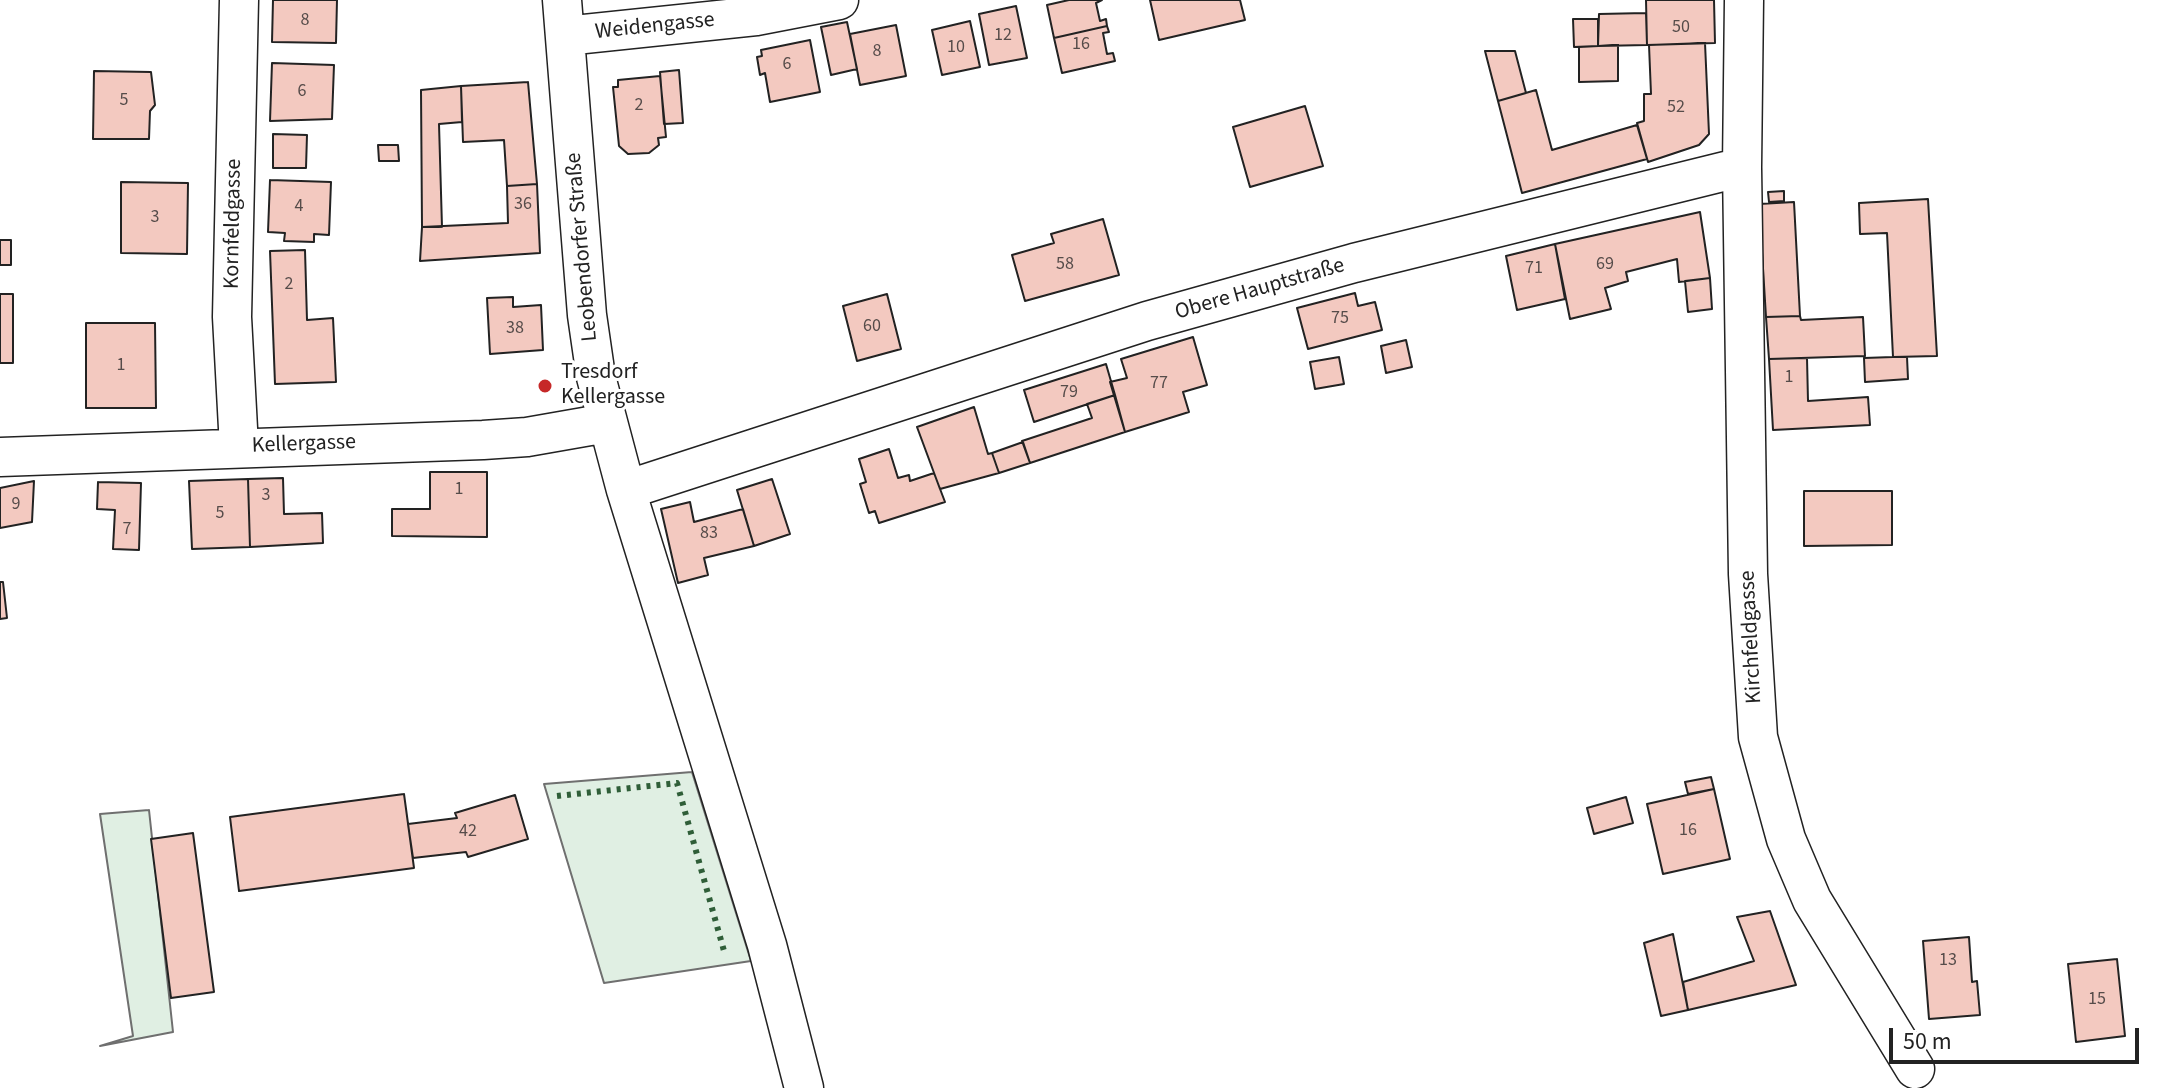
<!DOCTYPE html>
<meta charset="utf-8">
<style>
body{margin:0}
#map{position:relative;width:2173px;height:1088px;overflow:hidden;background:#fff;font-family:"Source Sans 3",sans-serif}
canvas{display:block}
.scale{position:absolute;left:1889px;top:1028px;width:250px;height:36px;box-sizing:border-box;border:4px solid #222;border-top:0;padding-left:10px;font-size:24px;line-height:28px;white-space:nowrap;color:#222;-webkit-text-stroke:6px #fff;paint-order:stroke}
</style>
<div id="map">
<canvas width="2173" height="1088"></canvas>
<div class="scale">50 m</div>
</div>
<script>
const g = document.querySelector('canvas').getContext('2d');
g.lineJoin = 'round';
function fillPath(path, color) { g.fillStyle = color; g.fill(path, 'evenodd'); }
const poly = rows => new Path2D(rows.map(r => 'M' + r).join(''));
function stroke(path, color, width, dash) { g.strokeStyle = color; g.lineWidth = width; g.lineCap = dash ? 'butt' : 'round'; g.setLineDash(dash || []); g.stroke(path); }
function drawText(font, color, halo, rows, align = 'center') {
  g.font = font + ' "Source Sans 3",sans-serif'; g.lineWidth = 6; g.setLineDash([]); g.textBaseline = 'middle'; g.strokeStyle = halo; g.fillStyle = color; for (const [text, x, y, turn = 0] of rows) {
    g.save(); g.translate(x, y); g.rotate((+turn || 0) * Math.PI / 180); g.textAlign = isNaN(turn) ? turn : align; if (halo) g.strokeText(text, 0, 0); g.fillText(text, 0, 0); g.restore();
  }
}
const green = poly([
 [692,772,751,961,604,983,544,784,692,772],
 [149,810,173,1032,100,1046,133,1036,100,814,149,810]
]);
const building = poly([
 [273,0,337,0,336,43,272,42,273,0],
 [1069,0,1102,0,1096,3,1100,21,1106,19,1107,26,1054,38,1047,5,1069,0],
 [1150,0,1240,0,1245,20,1159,40,1150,0],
 [1646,0,1714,0,1715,43,1647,45,1646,0],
 [1016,6,1027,58,989,65,979,14,1016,6],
 [1646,13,1647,45,1598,46,1599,14,1646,13],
 [1573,19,1598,19,1598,46,1574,47,1573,19],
 [970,21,980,67,942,75,932,30,970,21],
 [847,22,857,69,831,75,821,27,847,22],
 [896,25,906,76,860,85,850,34,896,25],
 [1107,26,1109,32,1103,33,1107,54,1113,53,1115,61,1062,73,1054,38,1107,26],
 [810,40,820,92,770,102,765,73,760,75,757,57,762,56,761,50,810,40],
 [1705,43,1709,134,1699,145,1648,162,1637,123,1644,121,1644,94,1651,94,1649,45,1705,43],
 [1618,45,1618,81,1579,82,1579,47,1618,45],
 [1485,51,1515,51,1526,93,1498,101,1485,51],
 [272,63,334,65,332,119,270,121,272,63],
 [679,70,683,123,664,124,660,72,679,70],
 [94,71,151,72,155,105,150,111,149,139,93,139,94,71],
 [660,76,666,137,658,138,659,145,649,153,628,154,619,146,613,87,618,87,618,80,660,76],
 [528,82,537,184,507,186,504,140,463,142,461,86,528,82],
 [461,86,462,122,439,124,442,227,422,227,421,90,461,86],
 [1536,90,1552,150,1637,125,1647,159,1522,193,1498,101,1536,90],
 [1305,106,1323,166,1250,187,1233,127,1305,106],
 [273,134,307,135,306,168,273,168,273,134],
 [378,145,398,145,399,161,379,161,378,145],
 [270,180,331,182,329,235,314,234,314,242,284,241,285,233,268,232,270,180],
 [121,182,188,183,187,254,121,253,121,182],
 [537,184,540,253,420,261,422,227,508,223,507,186,537,184],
 [1784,191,1784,201,1769,202,1768,192,1784,191],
 [1928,199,1937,356,1893,357,1887,233,1860,234,1859,203,1928,199],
 [1794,202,1800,316,1766,317,1759,204,1794,202],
 [1700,212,1710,278,1679,282,1677,259,1626,272,1628,281,1605,288,1611,309,1570,319,1555,244,1700,212],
 [1103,219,1119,275,1025,301,1012,255,1054,243,1051,234,1103,219],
 [0,240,11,240,11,265,0,265,0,240],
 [1555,244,1565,299,1517,310,1506,256,1555,244],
 [305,250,307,320,333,318,336,382,275,384,270,251,305,250],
 [1710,278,1712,309,1688,312,1685,281,1710,278],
 [1355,293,1358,306,1375,302,1382,330,1308,349,1297,308,1355,293],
 [0,294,13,294,13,363,0,363,0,294],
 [887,294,901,349,857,361,843,306,887,294],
 [513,297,513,307,541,305,543,350,490,354,487,298,513,297],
 [1800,316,1801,320,1863,317,1865,356,1769,359,1766,317,1800,316],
 [86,323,155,323,156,408,86,408,86,323],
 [1193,337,1207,385,1183,392,1189,412,1125,432,1110,382,1127,378,1121,359,1193,337],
 [1406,340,1412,367,1386,373,1381,346,1406,340],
 [1339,357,1344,384,1315,389,1310,362,1339,357],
 [1893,357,1907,357,1908,379,1865,382,1864,358,1893,357],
 [1807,358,1808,401,1868,397,1870,425,1773,430,1769,359,1807,358],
 [1106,364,1115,395,1034,422,1024,390,1106,364],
 [1115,395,1125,432,1030,463,1022,441,1092,418,1087,404,1115,395],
 [974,407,988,454,992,453,999,473,940,489,917,427,974,407],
 [1023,442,1030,463,999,473,992,453,1023,442],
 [889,449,898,478,909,475,910,481,934,473,945,502,879,523,875,511,869,513,860,484,866,482,859,459,889,449],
 [430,472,487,472,487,537,392,536,392,509,430,509,430,472],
 [283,478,284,514,322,513,323,543,250,547,248,479,283,478],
 [248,479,250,547,192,549,189,481,248,479],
 [772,479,790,534,754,546,737,490,772,479],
 [34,481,32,522,0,528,0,488,34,481],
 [98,482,141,483,139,550,113,549,115,510,97,509,98,482],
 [1804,491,1892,491,1892,545,1804,546,1804,491],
 [690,502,694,522,743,509,754,546,704,558,708,575,678,583,661,509,690,502],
 [0,582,3,582,7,618,0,619,0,582],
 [1711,777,1714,789,1688,794,1685,782,1711,777],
 [1714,789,1730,859,1663,874,1647,804,1714,789],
 [404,794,414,868,239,891,230,817,404,794],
 [515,795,528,839,468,857,466,852,413,858,408,824,457,818,455,813,515,795],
 [1626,797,1633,823,1594,834,1587,808,1626,797],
 [193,833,214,992,171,998,151,839,193,833],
 [1770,911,1796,985,1688,1010,1683,982,1754,961,1737,917,1770,911],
 [1673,934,1688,1010,1661,1016,1644,943,1673,934],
 [1969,937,1972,982,1977,981,1980,1015,1929,1019,1923,941,1969,937],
 [2117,959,2125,1036,2076,1042,2068,964,2117,959]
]);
const minor = poly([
 [239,0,232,317,239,447],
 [562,0,587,315,596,377,626,490,767,945,804,1088],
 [1744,0,1742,167,1748,574,1758,737,1786,839,1812,900,1915,1069],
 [565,36,756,16,839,0],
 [0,457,483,440,527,437,607,423],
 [626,490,1147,321,1354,263,1742,167]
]);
const hedge = poly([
 [557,796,677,783,724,951]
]);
const markers = [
 [545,386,8,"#c62828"]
];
const numberNames = [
 ["8",305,21],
 ["50",1681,28],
 ["12",1003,36],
 ["16",1081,45],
 ["10",956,48],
 ["8",877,52],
 ["6",787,65],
 ["6",302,92],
 ["5",124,101],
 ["2",639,106],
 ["52",1676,108],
 ["36",523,205],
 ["4",299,207],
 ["3",155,218],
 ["58",1065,265],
 ["69",1605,265],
 ["71",1534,269],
 ["2",289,285],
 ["75",1340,319],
 ["60",872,327],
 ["38",515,329],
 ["1",121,366],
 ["1",1789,378],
 ["77",1159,384],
 ["79",1069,393],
 ["1",459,490],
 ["3",266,496],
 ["9",16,505],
 ["5",220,514],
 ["7",127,530],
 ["83",709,534],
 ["16",1688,831],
 ["42",468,832],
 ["13",1948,961],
 ["15",2097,1000]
];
const streetNames = [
 ["Weidengasse",655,27,-6],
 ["Kornfeldgasse",234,224,-89],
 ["Leobendorfer Straße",583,247,-95],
 ["Obere Hauptstraße",1260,290,-16],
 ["Kellergasse",304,445,-2],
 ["Kirchfeldgasse",1752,637,-93]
];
const poiNames = [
 ["Tresdorf",561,373],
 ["Kellergasse",561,398]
];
fillPath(green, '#e0efe3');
stroke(green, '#6f6f6f', 2);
fillPath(building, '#f3c9c0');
stroke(building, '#222', 2);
stroke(minor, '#222', 41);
stroke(minor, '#fff', 38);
stroke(hedge, '#2f5e38', 6, [4, 6]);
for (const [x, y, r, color] of markers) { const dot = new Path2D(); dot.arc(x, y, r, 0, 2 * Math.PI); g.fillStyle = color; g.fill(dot); stroke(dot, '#fff', 3); }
drawText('18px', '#564c4a', null, numberNames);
drawText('22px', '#222', '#fff', streetNames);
drawText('22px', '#222', '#fff', poiNames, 'left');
</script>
